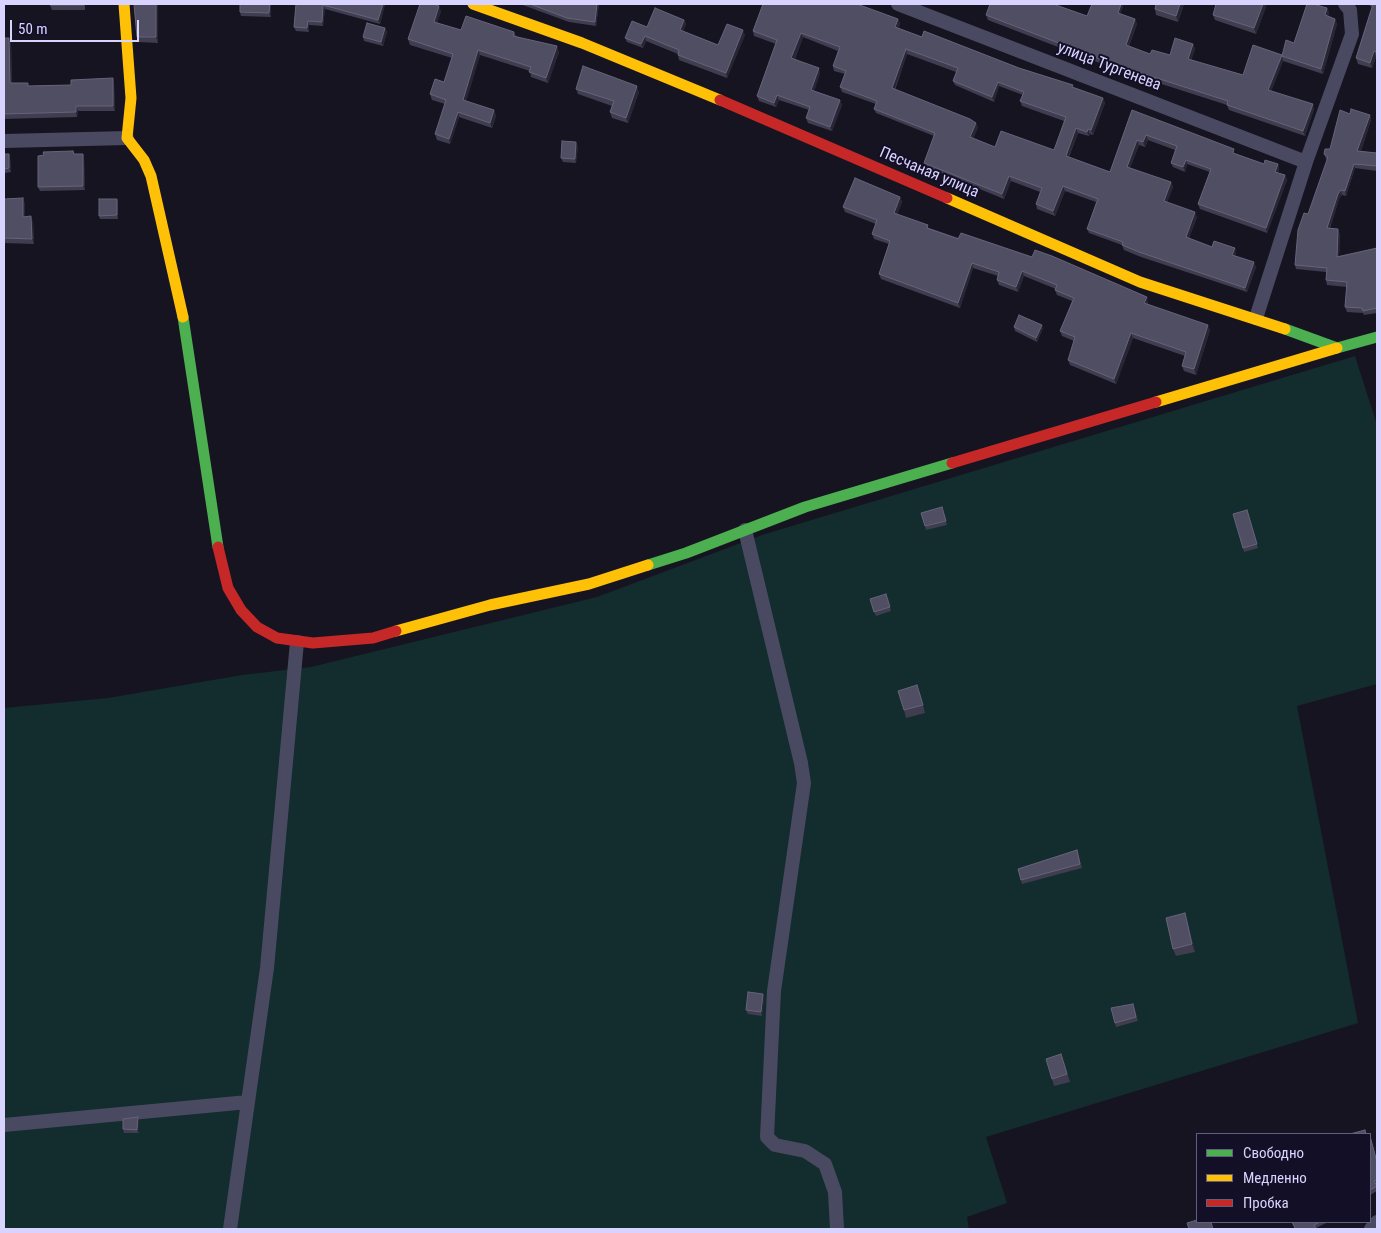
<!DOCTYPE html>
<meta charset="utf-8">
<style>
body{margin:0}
#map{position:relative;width:1381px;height:1233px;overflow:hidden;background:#161421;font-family:"Roboto Condensed",sans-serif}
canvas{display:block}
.frame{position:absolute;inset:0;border:5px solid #d9d4ff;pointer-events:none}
.legend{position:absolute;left:1196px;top:1133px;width:175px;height:90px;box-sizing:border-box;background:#130f26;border:1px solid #625e7d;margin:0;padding:6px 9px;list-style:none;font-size:15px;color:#d9d4ff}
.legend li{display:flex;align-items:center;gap:10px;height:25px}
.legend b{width:25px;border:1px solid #625e7d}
.scale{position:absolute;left:10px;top:20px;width:129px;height:22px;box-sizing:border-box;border:2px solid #d9d4ff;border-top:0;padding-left:6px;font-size:15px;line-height:18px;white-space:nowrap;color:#d9d4ff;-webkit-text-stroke:4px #130f26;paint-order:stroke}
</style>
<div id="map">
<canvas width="1381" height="1233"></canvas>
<div class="frame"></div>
<ul class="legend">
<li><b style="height:6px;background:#4caf50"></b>Свободно</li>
<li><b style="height:6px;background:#ffc107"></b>Медленно</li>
<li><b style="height:6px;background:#c62828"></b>Пробка</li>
</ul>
<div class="scale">50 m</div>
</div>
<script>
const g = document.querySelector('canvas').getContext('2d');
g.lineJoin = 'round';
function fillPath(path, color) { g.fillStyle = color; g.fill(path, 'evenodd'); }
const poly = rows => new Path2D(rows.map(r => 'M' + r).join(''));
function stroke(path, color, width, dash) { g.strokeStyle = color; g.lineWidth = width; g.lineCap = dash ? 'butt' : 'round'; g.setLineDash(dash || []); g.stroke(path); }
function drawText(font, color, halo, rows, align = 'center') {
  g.font = font + ' "Roboto Condensed",sans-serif'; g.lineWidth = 4; g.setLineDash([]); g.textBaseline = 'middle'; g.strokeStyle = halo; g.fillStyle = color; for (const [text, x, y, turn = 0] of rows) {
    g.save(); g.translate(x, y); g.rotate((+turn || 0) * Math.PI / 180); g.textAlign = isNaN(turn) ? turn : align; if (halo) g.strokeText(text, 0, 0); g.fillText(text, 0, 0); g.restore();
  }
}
const green = poly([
 [1355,356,1377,425,1377,684,1297,706,1358,1023,986,1137,1007,1203,967,1217,969,1229,4,1229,4,708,108,698,242,675,311,667,597,597,762,535]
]);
const street = poly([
 [898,4,1306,162],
 [4,141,127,138],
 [1256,318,1306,162,1352,34,1350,10,1345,4],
 [745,530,801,763,804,783,774,991,767,1137,775,1145,805,1151,825,1164,835,1192,837,1229],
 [4,1125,248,1102],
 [230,1229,267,968,297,642],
 [1371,1229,1377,1222]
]);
const fast = poly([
 [183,317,218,547],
 [1285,329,1337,348,1377,337],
 [648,565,686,553,805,507,952,463]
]);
const slow = poly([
 [124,4,131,98,127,138,144,160,151,176,183,317],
 [473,4,582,43,720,100],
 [947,198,1140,282,1285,329],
 [1156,402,1337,348],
 [396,631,490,605,589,584,648,565]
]);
const jam = poly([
 [720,100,947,198],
 [952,463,1156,402],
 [218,547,228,588,241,610,257,627,277,638,313,643,373,638,396,631]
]);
const wall = poly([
 [4,4,11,4,11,5,4,5],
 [85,4,85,10,52,10,50,5],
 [134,4,158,4,158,43,139,42,137,37],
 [240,4,271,4,271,17,241,16,240,12],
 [296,4,385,4,380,24,325,9,323,26,309,25,309,32,296,31,294,27],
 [520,4,599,4,596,26,569,22],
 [1184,4,1178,22,1156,15,1155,9],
 [1216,4,1267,4,1256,34,1215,20,1213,15],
 [1369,4,1377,4,1377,57,1376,57,1372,68,1358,64,1356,58,1372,7,1370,6],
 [1327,8,1329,13,1328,16,1335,19,1337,24,1323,74,1283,61,1271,91,1314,109,1305,136,1229,110,1227,105,1115,69,988,20,986,15,1087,16,1121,14,1135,19,1137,24,1129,46,1150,54,1170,55,1193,44,1195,49,1191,60,1243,75,1282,56],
 [441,11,437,23,461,30,514,32,516,36,559,52,548,83,531,77,530,71,480,55,466,101,494,110,496,116,492,128,459,117,450,144,437,140,435,134,445,104,432,100,430,94,444,82,452,58,410,45,408,39],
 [898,19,900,24,898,28,922,37,1019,68,1103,98,1105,103,1093,135,1090,134,1089,136,1078,133,1069,157,1110,172,1132,110,1236,154,1264,164,1278,164,1279,169,1278,173,1285,175,1287,180,1267,233,1200,209,1198,204,1210,172,1187,164,1185,172,1173,167,1171,163,1175,150,1148,140,1145,147,1139,145,1130,168,1171,182,1173,187,1167,202,1197,217,1189,238,1212,247,1236,253,1235,256,1256,267,1247,292,1141,257,1124,250,1122,245,1089,233,1087,229,1096,202,1065,191,1055,216,1037,209,1036,204,1040,192,1011,181,1004,199,926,167,924,163,934,136,876,113,874,109,876,104,842,92,840,87,845,74,834,71,833,66,838,51,803,37,795,59,820,73,814,91,840,100,842,105,832,131,808,123,806,118,809,110,779,100,776,107,759,101,757,96,776,44,754,36,753,31],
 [907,54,956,72,953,81,955,85,994,102,999,86,1023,95,1020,101,1022,106,1064,121,1054,150,995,147,973,139,978,127,895,90],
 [684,20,686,24,683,31,718,45,745,35,727,78,679,60,678,55,678,54,646,41,643,48,627,42,625,38,647,27],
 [385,28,387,32,383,46,364,41,363,37],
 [4,38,11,43,12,83,29,86,71,85,114,83,115,111,78,111,77,117,4,119],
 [576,89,639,92,628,123,612,118,610,112,612,106,578,94],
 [1350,114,1370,115,1371,120,1361,151,1377,153,1377,171,1355,168,1346,196,1342,195,1339,199,1330,228,1340,234,1339,256,1377,248,1377,313,1364,315,1363,313,1347,312,1345,307,1347,287,1327,285,1326,280,1326,272,1296,269,1295,265,1327,160,1326,159,1324,154,1330,149],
 [578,146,576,163,563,162,561,158],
 [73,151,74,154,83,154,84,158,85,190,40,191,38,187,44,155],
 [4,154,9,154,10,158,11,172,5,173,5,191,4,191],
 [900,197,902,202,897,214,929,228,1148,302,1148,304,1210,330,1196,375,1184,371,1182,366,1185,356,1133,338,1116,384,1070,365,1068,360,1074,341,1062,336,1060,331,1072,301,1057,295,1055,290,1056,289,1024,276,1018,292,999,285,997,280,998,276,973,268,960,308,881,279,879,274,889,244,874,239,872,234,876,224,845,212,843,207],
 [4,199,25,203,25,217,33,222,34,244,4,243],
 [118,202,118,219,100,219,99,216],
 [1014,327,1043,328,1037,342,1015,331],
 [942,507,947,525,926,530,921,513],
 [1247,510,1258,548,1244,552,1243,548],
 [886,594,891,611,876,616,870,599],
 [920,693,925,713,906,718,904,710],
 [1077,850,1082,868,1022,884,1018,869],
 [1185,913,1187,920,1195,952,1176,956,1173,949],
 [763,994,764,998,762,1016,748,1014,746,1010],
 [1133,1004,1138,1021,1116,1027,1115,1023],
 [1064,1062,1070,1082,1054,1086,1052,1079],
 [139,1121,139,1133,124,1133,123,1129],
 [1370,1136,1377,1161,1377,1191,1370,1195],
 [1292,1222,1328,1222,1316,1228,1295,1228]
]);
const shadedWall = poly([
 [156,4,158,4,158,43,156,37],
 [270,4,271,4,271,17,269,13],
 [383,4,385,4,380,24,378,20],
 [597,4,599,4,596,26,595,22],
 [1121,4,1124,4,1119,18,1118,13],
 [1180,4,1184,4,1178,22,1176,16],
 [1263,4,1267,4,1256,34,1254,28],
 [323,5,325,9,323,26,322,22],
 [439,6,441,11,436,27,434,22],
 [1327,8,1329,13,1327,21,1325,15],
 [898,19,900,24,897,32,895,27],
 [1135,19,1137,24,1127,50,1126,45],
 [1335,19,1337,24,1323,74,1321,69],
 [684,20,686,24,682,34,680,30],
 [308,21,309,25,309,32,307,28],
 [385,28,387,32,383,46,381,42],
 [743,30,745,35,727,78,726,73],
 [801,33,803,37,793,63,791,58],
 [645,36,646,41,643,48,641,44],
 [9,38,11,43,12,88,10,83],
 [1193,44,1195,49,1190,64,1188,59],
 [557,46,559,52,548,83,546,78],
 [906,49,907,54,893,93,892,88],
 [478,50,480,55,465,106,463,100],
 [1374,51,1376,57,1372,68,1370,63],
 [1282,55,1283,61,1270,95,1268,90],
 [819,68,820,73,813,94,811,90],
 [113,78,114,83,115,111,113,106],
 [998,82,999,86,994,102,992,97],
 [637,86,639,92,628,123,626,118],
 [777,95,779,100,776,107,774,103],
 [1103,98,1105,103,1093,135,1091,130],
 [840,100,842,105,832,131,830,127],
 [1313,104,1314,109,1305,136,1303,131],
 [76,106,78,111,77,117,76,112],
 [494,110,496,116,492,128,490,123],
 [458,112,459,117,450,144,449,139],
 [1370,115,1371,120,1359,156,1357,151],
 [976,123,978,127,972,142,970,137],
 [1076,128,1078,133,1067,160,1066,156],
 [1088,129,1090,134,1089,136,1087,132],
 [1146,135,1148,140,1145,147,1143,142],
 [1137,140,1139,145,1129,171,1127,167],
 [576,142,578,146,576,163,575,159],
 [9,154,10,158,11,172,9,168],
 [83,154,84,158,85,190,83,186],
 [1186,160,1187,164,1185,172,1183,167],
 [1278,164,1279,169,1277,176,1275,172],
 [1354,164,1355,168,1346,196,1345,191],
 [4,170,5,173,5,191,4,186],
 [1285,175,1287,180,1267,233,1266,228],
 [1009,176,1011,181,1004,199,1002,194],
 [1171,182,1173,187,1166,206,1164,201],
 [1063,186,1065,191,1055,216,1053,211],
 [1341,190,1342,195,1339,199,1328,232,1327,228,1338,194],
 [900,197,902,202,896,218,894,213],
 [23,198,25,203,25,222,23,217],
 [117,199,118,202,118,219,117,215],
 [1195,212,1197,217,1188,242,1186,237],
 [31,216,33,222,34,244,32,239],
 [1338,229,1340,234,1339,262,1337,257],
 [1235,248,1236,253,1234,259,1232,255],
 [1254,262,1256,267,1247,292,1245,288],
 [972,263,973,268,960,308,958,303],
 [1022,271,1024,276,1018,292,1016,287],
 [1147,297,1148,302,1146,308,1144,303],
 [1042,325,1043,328,1037,342,1036,338],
 [1208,325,1210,330,1196,375,1194,369],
 [1131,333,1133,338,1116,384,1114,379],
 [1185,913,1187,920,1195,952,1192,944],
 [763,994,764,998,762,1016,761,1012],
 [138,1117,139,1121,139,1133,137,1130]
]);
const building = poly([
 [50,4,84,4,84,5,50,5,50,4],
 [134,4,156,4,156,37,137,37,134,4],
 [240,4,270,4,269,13,240,12,240,4],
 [296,4,383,4,378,20,323,5,322,22,308,21,307,28,294,27,296,4],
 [420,4,433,4,439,6,434,22,461,30,466,16,514,32,513,36,557,46,546,78,529,72,531,67,478,50,463,100,494,110,490,123,458,112,449,139,435,134,446,100,430,94,435,79,444,82,453,54,408,39,420,4],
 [530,4,597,4,595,22,567,18,530,4],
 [763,4,857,4,898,19,895,27,922,37,924,31,1019,68,1073,85,1072,87,1103,98,1091,130,1088,129,1087,132,1076,128,1066,156,1110,172,1132,110,1234,149,1233,153,1264,164,1265,160,1278,164,1275,172,1285,175,1266,228,1198,204,1211,169,1186,160,1183,167,1171,163,1177,146,1146,135,1143,142,1137,140,1127,167,1171,182,1164,201,1195,212,1186,237,1212,247,1214,241,1235,248,1232,255,1254,262,1245,288,1139,252,1122,245,1123,242,1087,229,1098,199,1063,186,1053,211,1036,204,1042,188,1009,176,1002,194,924,163,935,133,874,109,877,101,840,87,846,71,833,66,840,47,801,33,791,58,819,68,811,90,840,100,830,127,806,118,810,107,777,95,774,103,757,96,777,40,753,31,763,4],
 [906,49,958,68,953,81,992,97,998,82,1024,92,1020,101,1066,117,1054,150,1001,131,995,147,970,137,976,123,970,119,892,88,906,49],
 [990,4,1053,4,1087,16,1092,4,1121,4,1118,13,1135,19,1126,45,1150,54,1152,50,1170,55,1175,38,1193,44,1188,59,1243,75,1253,45,1282,55,1268,90,1313,104,1303,131,1227,105,1228,101,1113,64,986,15,990,4],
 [1156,4,1180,4,1176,16,1155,9,1156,4],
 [1216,4,1263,4,1254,28,1213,15,1216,4],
 [1307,4,1313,4,1327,8,1325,15,1335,19,1321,69,1282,56,1286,40,1294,43,1307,4],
 [1373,4,1377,4,1377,52,1374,51,1370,63,1356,58,1373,4],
 [655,8,684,20,680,30,718,45,727,24,743,30,726,73,678,55,679,50,645,36,641,44,625,38,632,21,647,27,655,8],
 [367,23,385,28,381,42,363,37,367,23],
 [4,38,9,38,10,83,28,83,28,86,71,85,71,80,113,78,113,106,76,106,76,112,4,114,4,38],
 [583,66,637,86,626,118,610,112,614,101,576,89,583,66],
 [1351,109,1370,115,1357,151,1377,153,1377,166,1354,164,1345,191,1341,190,1338,194,1327,228,1338,229,1337,257,1377,248,1377,308,1363,311,1362,308,1345,307,1347,282,1326,280,1327,268,1295,265,1298,230,1304,213,1308,214,1328,157,1324,154,1325,149,1330,149,1340,110,1350,114,1351,109],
 [562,141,576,142,575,159,561,158,562,141],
 [73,151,74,154,83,154,83,186,38,187,38,156,44,155,43,152,73,151],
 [4,154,9,154,9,168,4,169,4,154],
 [855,178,900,197,894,213,928,225,927,228,958,239,961,233,1032,257,1035,250,1052,256,1147,297,1144,303,1208,325,1194,369,1182,366,1186,352,1131,333,1114,379,1068,360,1075,337,1060,331,1074,298,1055,290,1057,285,1022,271,1016,287,997,280,999,272,972,263,958,303,879,274,890,241,872,234,877,220,843,207,855,178],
 [23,198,23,217,31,216,32,239,4,238,4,199,23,198],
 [99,199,117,199,117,215,99,216,99,199],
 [1019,315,1042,325,1036,338,1014,327,1019,315],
 [942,507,946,521,925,526,921,513,942,507],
 [1247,510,1257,544,1243,548,1233,514,1247,510],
 [886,594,890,607,874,612,870,599,886,594],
 [917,685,923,705,904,710,898,691,917,685],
 [1077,850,1080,864,1021,880,1018,869,1077,850],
 [1185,913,1192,944,1173,949,1166,918,1185,913],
 [748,992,763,994,761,1012,746,1010,748,992],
 [1133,1004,1136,1017,1115,1023,1111,1008,1133,1004],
 [1061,1054,1067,1074,1052,1079,1046,1059,1061,1054],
 [138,1117,137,1130,123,1129,123,1119,138,1117],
 [1365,1130,1366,1134,1350,1134,1365,1130],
 [1370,1136,1377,1162,1377,1161,1377,1180,1374,1181,1377,1186,1370,1190,1370,1136],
 [1197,1220,1197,1222,1211,1222,1213,1229,1189,1229,1187,1223,1197,1220],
 [1292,1222,1320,1222,1314,1225,1316,1229,1293,1229,1295,1228,1292,1222]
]);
const streetNames = [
 ["улица Тургенева",1109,67,21],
 ["Песчаная улица",929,173,23]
];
fillPath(green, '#132c2d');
stroke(street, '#4a4962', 14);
stroke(fast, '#4caf50', 11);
stroke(slow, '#ffc107', 11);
stroke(jam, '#c62828', 11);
fillPath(wall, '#403d50');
fillPath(shadedWall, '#282635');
fillPath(building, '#504e63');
stroke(building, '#66637b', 1);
drawText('16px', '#d9d4ff', '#130f26', streetNames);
</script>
